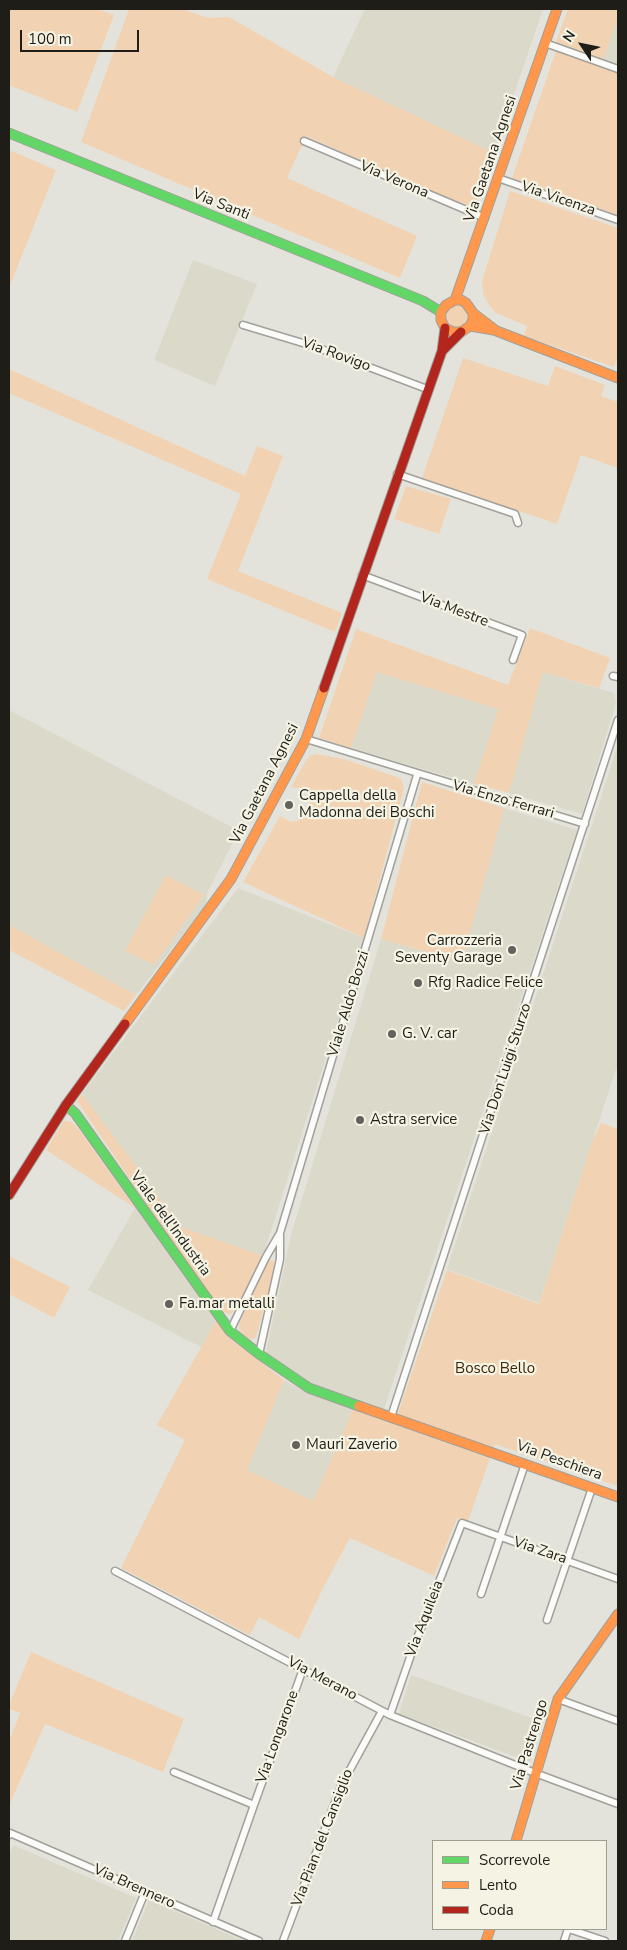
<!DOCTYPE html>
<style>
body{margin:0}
#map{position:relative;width:627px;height:1950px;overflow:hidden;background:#e4e3db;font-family:"Nunito Sans",sans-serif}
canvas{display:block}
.frame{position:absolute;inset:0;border:10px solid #1e1d18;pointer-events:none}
.legend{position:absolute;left:432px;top:1840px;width:175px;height:90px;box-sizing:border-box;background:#f5f4e4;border:1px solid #9f9e92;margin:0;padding:6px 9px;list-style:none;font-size:15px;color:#1e1d18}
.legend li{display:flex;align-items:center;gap:10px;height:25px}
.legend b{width:25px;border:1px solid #9f9e92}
.north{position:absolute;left:557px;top:20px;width:50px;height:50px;-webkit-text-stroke:4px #f5f4e4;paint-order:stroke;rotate:304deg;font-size:14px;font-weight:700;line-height:20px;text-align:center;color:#1e1d18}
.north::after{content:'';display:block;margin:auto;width:18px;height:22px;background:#1e1d18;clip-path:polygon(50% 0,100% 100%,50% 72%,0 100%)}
.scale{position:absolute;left:20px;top:30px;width:119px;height:22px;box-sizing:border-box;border:2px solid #1e1d18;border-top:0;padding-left:6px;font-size:15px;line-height:18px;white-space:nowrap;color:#1e1d18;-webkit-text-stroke:4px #f5f4e4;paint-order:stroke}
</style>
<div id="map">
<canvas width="627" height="1950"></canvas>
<div class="frame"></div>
<ul class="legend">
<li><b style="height:6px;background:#63d668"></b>Scorrevole</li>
<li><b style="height:6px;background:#ff974d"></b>Lento</li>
<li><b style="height:6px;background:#b3261e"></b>Coda</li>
</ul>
<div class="north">N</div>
<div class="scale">100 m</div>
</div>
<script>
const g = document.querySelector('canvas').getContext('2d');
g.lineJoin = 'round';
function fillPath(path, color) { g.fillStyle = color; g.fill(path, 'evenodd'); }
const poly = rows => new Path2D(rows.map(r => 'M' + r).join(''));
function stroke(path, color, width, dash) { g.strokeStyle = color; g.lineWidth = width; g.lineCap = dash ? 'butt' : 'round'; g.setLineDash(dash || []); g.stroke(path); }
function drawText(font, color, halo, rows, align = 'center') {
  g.font = font + ' "Nunito Sans",sans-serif'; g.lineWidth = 4.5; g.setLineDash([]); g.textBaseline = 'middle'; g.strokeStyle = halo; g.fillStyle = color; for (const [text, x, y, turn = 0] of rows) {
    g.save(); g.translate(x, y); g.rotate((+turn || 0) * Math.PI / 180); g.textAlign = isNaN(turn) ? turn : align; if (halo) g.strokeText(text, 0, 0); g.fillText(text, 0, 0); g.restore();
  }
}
const built = poly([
 [365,9,543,9,494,153,333,77],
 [618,18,618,66,603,60],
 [193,260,257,284,215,386,154,360],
 [376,671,498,709,474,784,351,748],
 [543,672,614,693,616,703,582,814,509,793],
 [9,710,239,831,207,893,206,905,136,995,9,925],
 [618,745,618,1063,539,1303,447,1269],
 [504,808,577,830,384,1409,312,1383,266,1352,291,1235,381,939,462,962],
 [238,888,364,938,263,1256,181,1227,82,1094],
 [135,1208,216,1321,201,1347,88,1290],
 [284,1380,307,1393,353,1409,313,1501,247,1470],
 [411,1675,543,1722,530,1762,399,1714],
 [13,1845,136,1898,118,1941,9,1941,9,1854],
 [149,1900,244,1941,132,1941]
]);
const green = poly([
 [9,9,98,9,114,15,77,112,9,85],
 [129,9,182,9,208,18,229,17,333,77,494,153,474,207,437,194,306,136,287,178,417,236,400,278,81,142],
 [568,9,618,9,618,18,603,60,556,42],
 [556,51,618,72,618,215,512,178],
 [9,150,56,170,9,288],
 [510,191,618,228,618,356,614,367,524,336,527,326,496,313,489,305,483,294,482,281],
 '447 316a11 11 0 1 1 22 0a11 11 0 1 1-22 0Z',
 [463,358,548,386,555,366,605,385,601,396,618,402,618,468,581,455,557,524,422,478],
 [9,369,245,476,257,446,283,456,238,571,342,613,335,632,207,579,241,494,9,393],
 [406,486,451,499,439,534,394,519],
 [530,628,610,658,599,688,543,672,509,793,474,784,498,709,377,672,351,748,319,738,356,629,508,685],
 [316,754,344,759,394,776,401,779,404,788,364,938,243,882,280,816,291,822,299,820,306,815,310,806,310,796,305,789,291,787,305,762,310,756],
 [422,782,504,808,462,962,381,939],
 [166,875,204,895,154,965,125,951],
 [9,925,136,995,124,1011,9,950],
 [82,1094,181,1227,263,1256,237,1307,232,1313,228,1314,224,1312,208,1294,77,1101],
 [64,1121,70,1121,77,1127,135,1208,46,1150],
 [601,1123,618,1129,618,1486,495,1444,468,1521,457,1518,434,1576,350,1538,323,1588,299,1639,259,1617,250,1635,121,1568,185,1440,157,1425,216,1321,233,1341,284,1380,247,1470,313,1501,353,1409,395,1422,447,1270,539,1304,592,1142],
 [9,1256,70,1287,54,1318,9,1294],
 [270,1260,273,1260,275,1266,256,1337,253,1339,246,1338,239,1329,239,1324,266,1263],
 [31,1652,184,1719,163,1772,45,1724,9,1806,9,1741,20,1713,9,1709,9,1705]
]);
const street = poly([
 [545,43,618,69],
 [304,141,485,218],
 [498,178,618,220],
 [243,325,316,347,427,389],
 [397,474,515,514,518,523],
 [362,575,522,635,513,660],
 [613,676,618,677],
 [306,739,585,824],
 [230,1331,266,1257,280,1233,417,775],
 [259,1354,280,1259,280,1235],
 [391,1417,618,720],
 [115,1571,390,1715,535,1773,618,1804],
 [481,1594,525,1464],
 [547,1620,592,1488],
 [558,1699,618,1721],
 [390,1715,414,1646,462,1523,618,1579],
 [174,1772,254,1805,213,1922],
 [254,1805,303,1669],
 [9,1835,10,1833,259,1941],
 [569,1929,605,1941],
 [125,1941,145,1892],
 [283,1941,341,1786,382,1711],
 [564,1941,568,1929]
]);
const fast = poly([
 [9,133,423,301,441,312],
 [66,1105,75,1113,230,1331,259,1354,309,1388,359,1406]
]);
const slow = poly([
 [455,300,557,9],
 [473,313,473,320,470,326,461,332,453,332,445,328,441,320,441,312,446,305,455,300,461,300,466,303,473,313,494,329],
 [470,326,494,330,618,378],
 [125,1024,231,879,306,739,324,688],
 [359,1406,618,1497],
 [516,1841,558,1699,618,1614],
 [486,1941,490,1929]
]);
const jam = poly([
 [442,351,461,332],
 [324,688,442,351,445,328],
 [9,1195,66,1105,125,1024]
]);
const markers = [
 [289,805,5,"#63625c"],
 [512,950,5,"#63625c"],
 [418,983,5,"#63625c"],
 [392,1034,5,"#63625c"],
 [360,1120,5,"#63625c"],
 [169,1304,5,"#63625c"],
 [296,1445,5,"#63625c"]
];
const streetNames = [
 ["Via Gaetana Agnesi",491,159,-71],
 ["Via Verona",394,180,23],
 ["Via Vicenza",558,199,19],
 ["Via Santi",221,205,22],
 ["Via Rovigo",336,355,20],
 ["Via Mestre",454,610,21],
 ["Via Gaetana Agnesi",265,784,-63],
 ["Via Enzo Ferrari",503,800,16],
 ["Viale Aldo Bozzi",349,1004,-73],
 ["Via Don Luigi Sturzo",506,1069,-72],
 ["Viale dell'Industria",170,1224,54],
 ["Via Peschiera",559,1461,20],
 ["Via Zara",540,1551,19],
 ["Via Aquileia",425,1619,-69],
 ["Via Merano",322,1679,28],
 ["Via Longarone",278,1737,-70],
 ["Via Pastrengo",530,1745,-73],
 ["Via Pian del Cansiglio",323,1838,-69],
 ["Via Brennero",134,1887,24]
];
const poiNames = [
 ["Cappella della",299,796],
 ["Madonna dei Boschi",299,813],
 ["Carrozzeria",502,941,"right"],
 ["Seventy Garage",502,958,"right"],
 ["Rfg Radice Felice",428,983],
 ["G. V. car",402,1034],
 ["Astra service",370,1120],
 ["Fa.mar metalli",179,1304],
 ["Mauri Zaverio",306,1445]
];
const parkNames = [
 ["Bosco Bello",495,1369]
];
fillPath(built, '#dbd9ca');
fillPath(green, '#f1d3b3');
stroke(street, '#a1a09a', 9);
stroke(fast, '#a1a09a', 11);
stroke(slow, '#a1a09a', 11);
stroke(jam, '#a1a09a', 11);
stroke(street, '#fbfbfa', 6);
stroke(fast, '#63d668', 9);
stroke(slow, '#ff974d', 9);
stroke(jam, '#b3261e', 9);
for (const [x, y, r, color] of markers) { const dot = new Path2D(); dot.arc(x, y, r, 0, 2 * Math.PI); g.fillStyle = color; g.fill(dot); stroke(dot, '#f5f4e4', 2); }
drawText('15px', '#1e1d18', '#f5f4e4', streetNames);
drawText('15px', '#1e1d18', '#f5f4e4', poiNames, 'left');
drawText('15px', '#3d2508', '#f5f4e4', parkNames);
</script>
